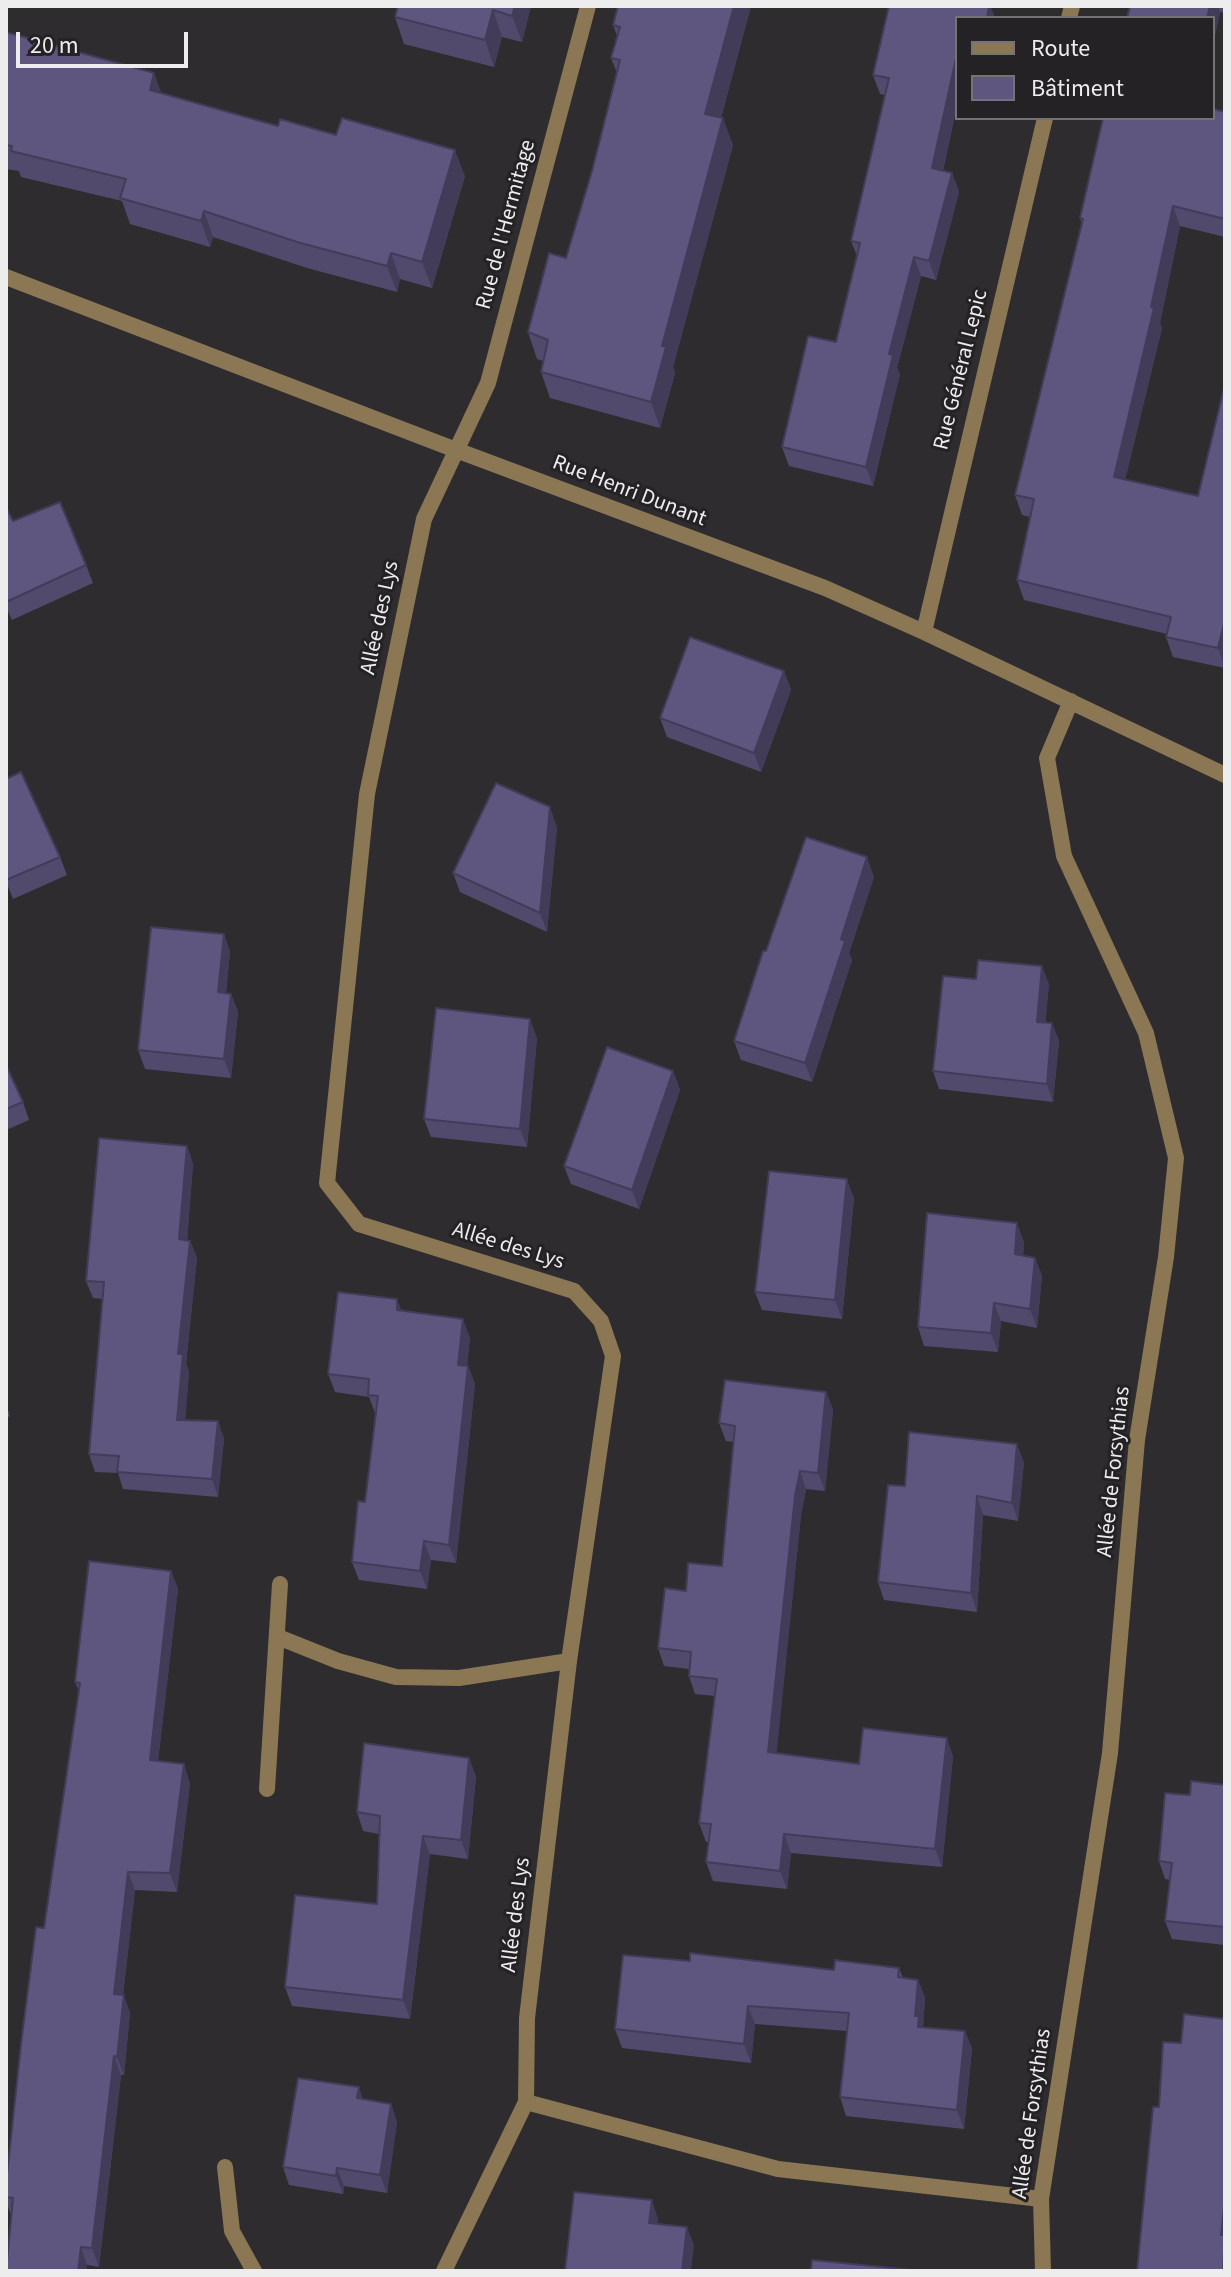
<!DOCTYPE html>
<meta charset="utf-8">
<style>
body{margin:0}
#map{position:relative;width:1231px;height:2277px;overflow:hidden;background:#2e2c2e;font-family:"Source Sans 3",sans-serif}
canvas{display:block}
.frame{position:absolute;inset:0;border:8px solid #eeedee;pointer-events:none}
.legend{position:absolute;left:955px;top:16px;width:260px;height:104px;box-sizing:border-box;background:#242224;border:2px solid #757375;margin:0;padding:10px 14px;list-style:none;font-size:24px;color:#eeedee}
.legend li{display:flex;align-items:center;gap:16px;height:40px}
.legend b{width:40px;border:2px solid #757375}
.scale{position:absolute;left:16px;top:32px;width:172px;height:36px;box-sizing:border-box;border:4px solid #eeedee;border-top:0;padding-left:10px;font-size:24px;line-height:28px;white-space:nowrap;color:#eeedee;-webkit-text-stroke:6px #242224;paint-order:stroke}
</style>
<div id="map">
<canvas width="1231" height="2277"></canvas>
<div class="frame"></div>
<ul class="legend">
<li><b style="height:10px;background:#8b7753"></b>Route</li>
<li><b style="height:22px;background:#5f567f"></b>Bâtiment</li>
</ul>
<div class="scale">20 m</div>
</div>
<script>
const g = document.querySelector('canvas').getContext('2d');
g.lineJoin = 'round';
const poly = rows => new Path2D(rows.map(r => 'M' + r).join(''));
function stroke(path, color, width, dash) { g.strokeStyle = color; g.lineWidth = width; g.lineCap = dash ? 'butt' : 'round'; g.setLineDash(dash || []); g.stroke(path); }
function fillPath(path, color) { g.fillStyle = color; g.fill(path, 'evenodd'); }
function drawText(font, color, halo, rows, align = 'center') {
  g.font = font + ' "Source Sans 3",sans-serif'; g.lineWidth = 6; g.setLineDash([]); g.textBaseline = 'middle'; g.strokeStyle = halo; g.fillStyle = color; for (const [text, x, y, turn = 0] of rows) {
    g.save(); g.translate(x, y); g.rotate((+turn || 0) * Math.PI / 180); g.textAlign = isNaN(turn) ? turn : align; if (halo) g.strokeText(text, 0, 0); g.fillText(text, 0, 0); g.restore();
  }
}
const service = poly([
 [278,1637,338,1661,396,1677,459,1678,569,1661],
 [267,1789,280,1584],
 [225,2167,232,2231,254,2271]
]);
const minor = poly([
 [1069,18,1072,6],
 [6,277,456,450,825,588,924,632,1225,775],
 [924,632,1045,118],
 [526,2102,778,2169,1041,2199],
 [444,2271,526,2102,527,2018,569,1661,613,1356,601,1321,574,1291,359,1224,327,1183,367,794,424,519,488,383,588,6],
 [1043,2271,1041,2199,1110,1753,1137,1440,1166,1257,1176,1158,1146,1033,1064,856,1047,758,1071,701]
]);
const wall = poly([
 [531,6,522,42,502,37,494,67,404,44,395,17],
 [618,6,751,6,721,118,733,145,673,367,675,373,660,428,550,398,541,372,543,361,537,359,528,332,566,258,592,171,617,73,611,58,617,36,613,25],
 [889,6,990,6,995,18,957,18,957,105,943,171,952,173,959,192,936,280,921,276,897,368,900,374,873,486,789,466,782,447,808,336,836,342,857,256,851,241,885,95,880,94,873,75],
 [1130,6,1225,6,1225,13,1220,12,1213,44,1213,18],
 [6,32,161,93,278,126,465,176,432,288,400,279,397,292,307,268,213,237,210,247,130,224,122,201,21,177,19,171,6,169],
 [1225,112,1225,237,1180,226,1160,323,1162,328,1125,480,1198,496,1225,384,1225,668,1173,657,1166,637,1167,634,1024,600,1017,580,1030,517,1022,515,1015,495,1082,224,1080,218],
 [6,507,13,521,86,565,93,583,12,620,6,607],
 [784,671,791,690,761,772,667,737,660,718],
 [6,779,60,857,67,875,13,899,6,881],
 [557,827,547,932,460,892,453,873],
 [874,877,849,953,852,960,812,1082,741,1060,734,1041],
 [224,934,230,952,226,993,231,994,238,1012,231,1078,145,1069,138,1050],
 [1049,984,1045,1023,1052,1023,1059,1041,1053,1102,939,1089,933,1071],
 [537,1038,527,1147,431,1137,424,1119],
 [6,1065,23,1102,29,1120,6,1130],
 [673,1071,680,1090,639,1209,571,1184,564,1166],
 [187,1146,193,1164,187,1240,190,1241,197,1258,186,1363,189,1372,185,1420,218,1421,224,1439,218,1497,123,1489,118,1473,95,1472,89,1454,103,1299,93,1298,86,1281],
 [854,1198,842,1319,762,1310,755,1292],
 [1024,1242,1023,1255,1035,1258,1042,1276,1037,1328,1001,1321,998,1352,924,1346,918,1327],
 [402,1311,470,1338,467,1366,468,1366,475,1384,456,1563,431,1560,427,1589,359,1580,352,1562,365,1502,375,1413,369,1397,335,1392,328,1374],
 [826,1392,833,1410,825,1491,806,1489,801,1515,776,1753,859,1764,953,1756,942,1867,791,1853,787,1889,713,1881,706,1862,709,1842,706,1842,699,1823,715,1696,695,1694,689,1676,689,1669,664,1666,658,1648,686,1591,722,1566,734,1442,726,1441,719,1423],
 [6,1404,10,1416,6,1418],
 [1024,1462,1018,1521,983,1515,977,1612,884,1600,878,1582,905,1486],
 [171,1571,178,1589,158,1761,190,1783,177,1892,135,1890,123,1995,130,2013,124,2075,121,2075,99,2267,87,2265,11,2215,6,2201,6,2184,79,1691,75,1682],
 [469,1758,476,1777,468,1859,430,1854,410,2019,292,2006,285,1987,377,1904,379,1834,363,1831,357,1812],
 [1225,1785,1225,1945,1172,1939,1165,1921,1170,1880,1165,1879,1159,1861,1190,1795],
 [690,1961,834,1970,899,1968,903,1978,918,1980,925,1998,923,2027,965,2031,972,2049,964,2129,846,2116,840,2097,847,2031,755,2024,751,2063,622,2048,615,2029],
 [363,2099,391,2104,397,2122,387,2193,344,2186,343,2194,289,2185,283,2167]
]);
const shadedWall = poly([
 [515,6,531,6,522,42,512,16],
 [734,6,751,6,715,140,705,114],
 [989,6,990,6,995,18,987,18],
 [1210,6,1218,6,1220,12,1213,44,1213,18,1207,18],
 [493,10,502,37,494,67,485,40],
 [957,54,957,104,939,188,932,168],
 [154,73,164,100,150,90],
 [723,118,733,145,673,367,675,373,660,428,651,402,662,346],
 [455,150,465,176,432,288,422,262],
 [952,173,959,192,936,280,929,261],
 [1173,206,1180,226,1160,323,1162,328,1121,497,1114,477],
 [204,211,213,237,210,247,201,221],
 [391,253,400,279,397,292,387,266],
 [914,257,921,276,897,368,900,374,873,486,866,467,889,354],
 [1225,620,1225,667,1218,648],
 [784,671,791,690,761,772,754,753],
 [550,807,557,827,547,932,540,913],
 [867,857,874,877,849,953,852,960,812,1082,805,1063,841,939],
 [224,934,230,952,224,1011,218,992],
 [1042,966,1049,984,1044,1040,1037,1022],
 [231,994,238,1012,231,1078,224,1059],
 [530,1019,537,1038,527,1147,520,1129],
 [1052,1023,1059,1041,1053,1102,1047,1084],
 [673,1071,680,1090,639,1209,632,1190],
 [187,1146,193,1164,186,1257,179,1239],
 [847,1179,854,1198,842,1319,835,1300],
 [1017,1223,1024,1242,1022,1273,1015,1254],
 [190,1241,197,1258,186,1363,189,1372,184,1438,177,1420,178,1354],
 [1035,1258,1042,1276,1037,1328,1030,1309],
 [397,1299,404,1317,397,1310],
 [994,1303,1001,1321,998,1352,991,1333],
 [463,1319,470,1338,465,1383,458,1365],
 [468,1366,475,1384,456,1563,449,1545],
 [826,1392,833,1410,825,1491,818,1473],
 [218,1421,224,1439,218,1497,212,1479],
 [1017,1444,1024,1462,1018,1521,1012,1503],
 [800,1471,806,1489,801,1515,775,1770,768,1752,795,1496],
 [977,1496,983,1515,977,1612,971,1593],
 [424,1541,431,1560,427,1589,420,1571],
 [171,1571,178,1589,156,1778,150,1760],
 [947,1738,953,1756,942,1867,935,1849],
 [469,1758,476,1777,468,1859,461,1840],
 [184,1764,190,1783,177,1892,170,1873],
 [784,1834,791,1853,787,1889,780,1871],
 [423,1836,430,1854,410,2019,403,2000],
 [128,1872,135,1890,121,2012,114,1994],
 [918,1980,925,1998,923,2027,918,2027,915,2016],
 [124,1995,130,2013,124,2075,117,2057],
 [748,2006,755,2024,751,2063,744,2044],
 [965,2031,972,2049,964,2129,957,2110],
 [114,2056,121,2075,99,2267,92,2248],
 [359,2087,365,2105,357,2098],
 [391,2104,397,2122,387,2193,380,2175],
 [337,2168,344,2186,343,2194,336,2176],
 [1225,2198,1225,2246,1221,2235],
 [652,2200,658,2219,656,2242,649,2223],
 [687,2227,694,2245,691,2271,682,2271],
 [81,2247,87,2265,87,2271,78,2271]
]);
const building = poly([
 [398,6,515,6,512,16,493,10,485,40,395,17,398,6],
 [618,6,734,6,705,114,723,118,662,346,666,347,651,402,541,372,548,340,528,332,549,253,566,258,592,171,620,60,611,58,620,27,613,25,618,6],
 [889,6,989,6,987,18,957,18,957,54,932,168,952,173,929,261,914,257,889,354,893,355,866,467,782,447,808,336,836,342,860,243,851,241,889,78,873,75,889,6],
 [1130,6,1210,6,1207,18,1127,18,1130,6],
 [6,32,154,73,150,90,278,126,280,119,336,135,342,118,455,150,422,262,391,253,387,266,297,242,204,211,201,221,120,198,126,179,11,151,12,146,6,145,6,32],
 [1213,109,1225,112,1225,219,1173,206,1151,307,1154,308,1114,477,1198,496,1225,384,1225,620,1218,648,1166,637,1171,617,1017,580,1034,499,1015,495,1083,219,1080,218,1103,118,1213,118,1213,109],
 [60,502,86,565,6,602,6,507,13,521,60,502],
 [690,637,784,671,754,753,660,718,690,637],
 [21,772,60,857,6,880,6,779,21,772],
 [496,783,550,807,540,913,453,873,496,783],
 [806,837,867,857,841,939,845,941,805,1063,734,1041,763,951,766,951,806,837],
 [151,927,224,934,218,992,231,994,224,1059,138,1050,151,927],
 [978,960,1042,966,1037,1022,1052,1023,1047,1084,933,1071,943,976,976,979,978,960],
 [436,1008,530,1019,520,1129,424,1119,436,1008],
 [607,1047,673,1071,632,1190,564,1166,607,1047],
 [6,1065,23,1102,6,1109,6,1065],
 [99,1138,187,1146,179,1239,190,1241,178,1354,183,1354,177,1420,218,1421,212,1479,117,1472,119,1456,89,1454,104,1282,86,1281,99,1138],
 [769,1171,847,1179,835,1300,755,1292,769,1171],
 [927,1213,1017,1223,1015,1254,1035,1258,1030,1309,994,1303,991,1333,918,1327,927,1213],
 [338,1292,397,1299,397,1310,463,1319,458,1365,468,1366,449,1545,424,1541,420,1571,352,1562,358,1501,365,1502,378,1396,368,1395,369,1379,328,1374,338,1292],
 [725,1380,826,1392,818,1473,800,1471,795,1496,768,1752,859,1764,863,1728,947,1738,935,1849,784,1834,780,1871,706,1862,711,1824,699,1823,717,1679,689,1676,691,1652,658,1648,665,1588,686,1591,688,1563,722,1566,735,1426,719,1423,725,1380],
 [909,1432,1017,1444,1012,1503,977,1496,971,1593,878,1582,888,1485,905,1486,909,1432],
 [89,1561,171,1571,150,1760,184,1764,170,1873,128,1872,114,1994,124,1995,117,2057,114,2056,92,2248,81,2247,78,2271,6,2271,13,2198,6,2197,6,2184,21,2044,36,1927,44,1928,80,1683,75,1682,89,1561],
 [364,1743,469,1758,461,1840,423,1836,403,2000,285,1987,295,1895,377,1904,380,1816,357,1812,364,1743],
 [1191,1781,1225,1785,1225,1927,1165,1921,1172,1863,1159,1861,1165,1793,1190,1795,1191,1781],
 [690,1953,834,1970,835,1960,899,1968,898,1977,918,1980,915,2016,919,2016,918,2027,965,2031,957,2110,840,2097,849,2013,748,2006,744,2044,615,2029,623,1955,690,1961,690,1953],
 [1184,2014,1225,2019,1225,2198,1221,2235,1225,2235,1223,2271,1137,2271,1153,2107,1159,2107,1163,2042,1181,2043,1184,2014],
 [298,2078,359,2087,357,2098,391,2104,380,2175,337,2168,336,2176,283,2167,298,2078],
 [574,2192,652,2200,649,2223,687,2227,682,2271,565,2271,574,2192],
 [812,2260,912,2270,912,2271,811,2271,812,2260]
]);
const streetNames = [
 ["Rue de l'Hermitage",507,225,-75],
 ["Rue Général Lepic",962,370,-76],
 ["Rue Henri Dunant",629,492,21],
 ["Allée des Lys",381,618,-78],
 ["Allée des Lys",508,1247,17],
 ["Allée de Forsythias",1115,1472,-84],
 ["Allée des Lys",517,1915,-83],
 ["Allée de Forsythias",1033,2114,-82]
];
stroke(service, '#8b7753', 16);
stroke(minor, '#8b7753', 16);
fillPath(wall, '#524a6d');
fillPath(shadedWall, '#423c59');
fillPath(building, '#5f567f');
stroke(building, '#423c59', 2);
drawText('22px', '#eeedee', '#242224', streetNames);
</script>
